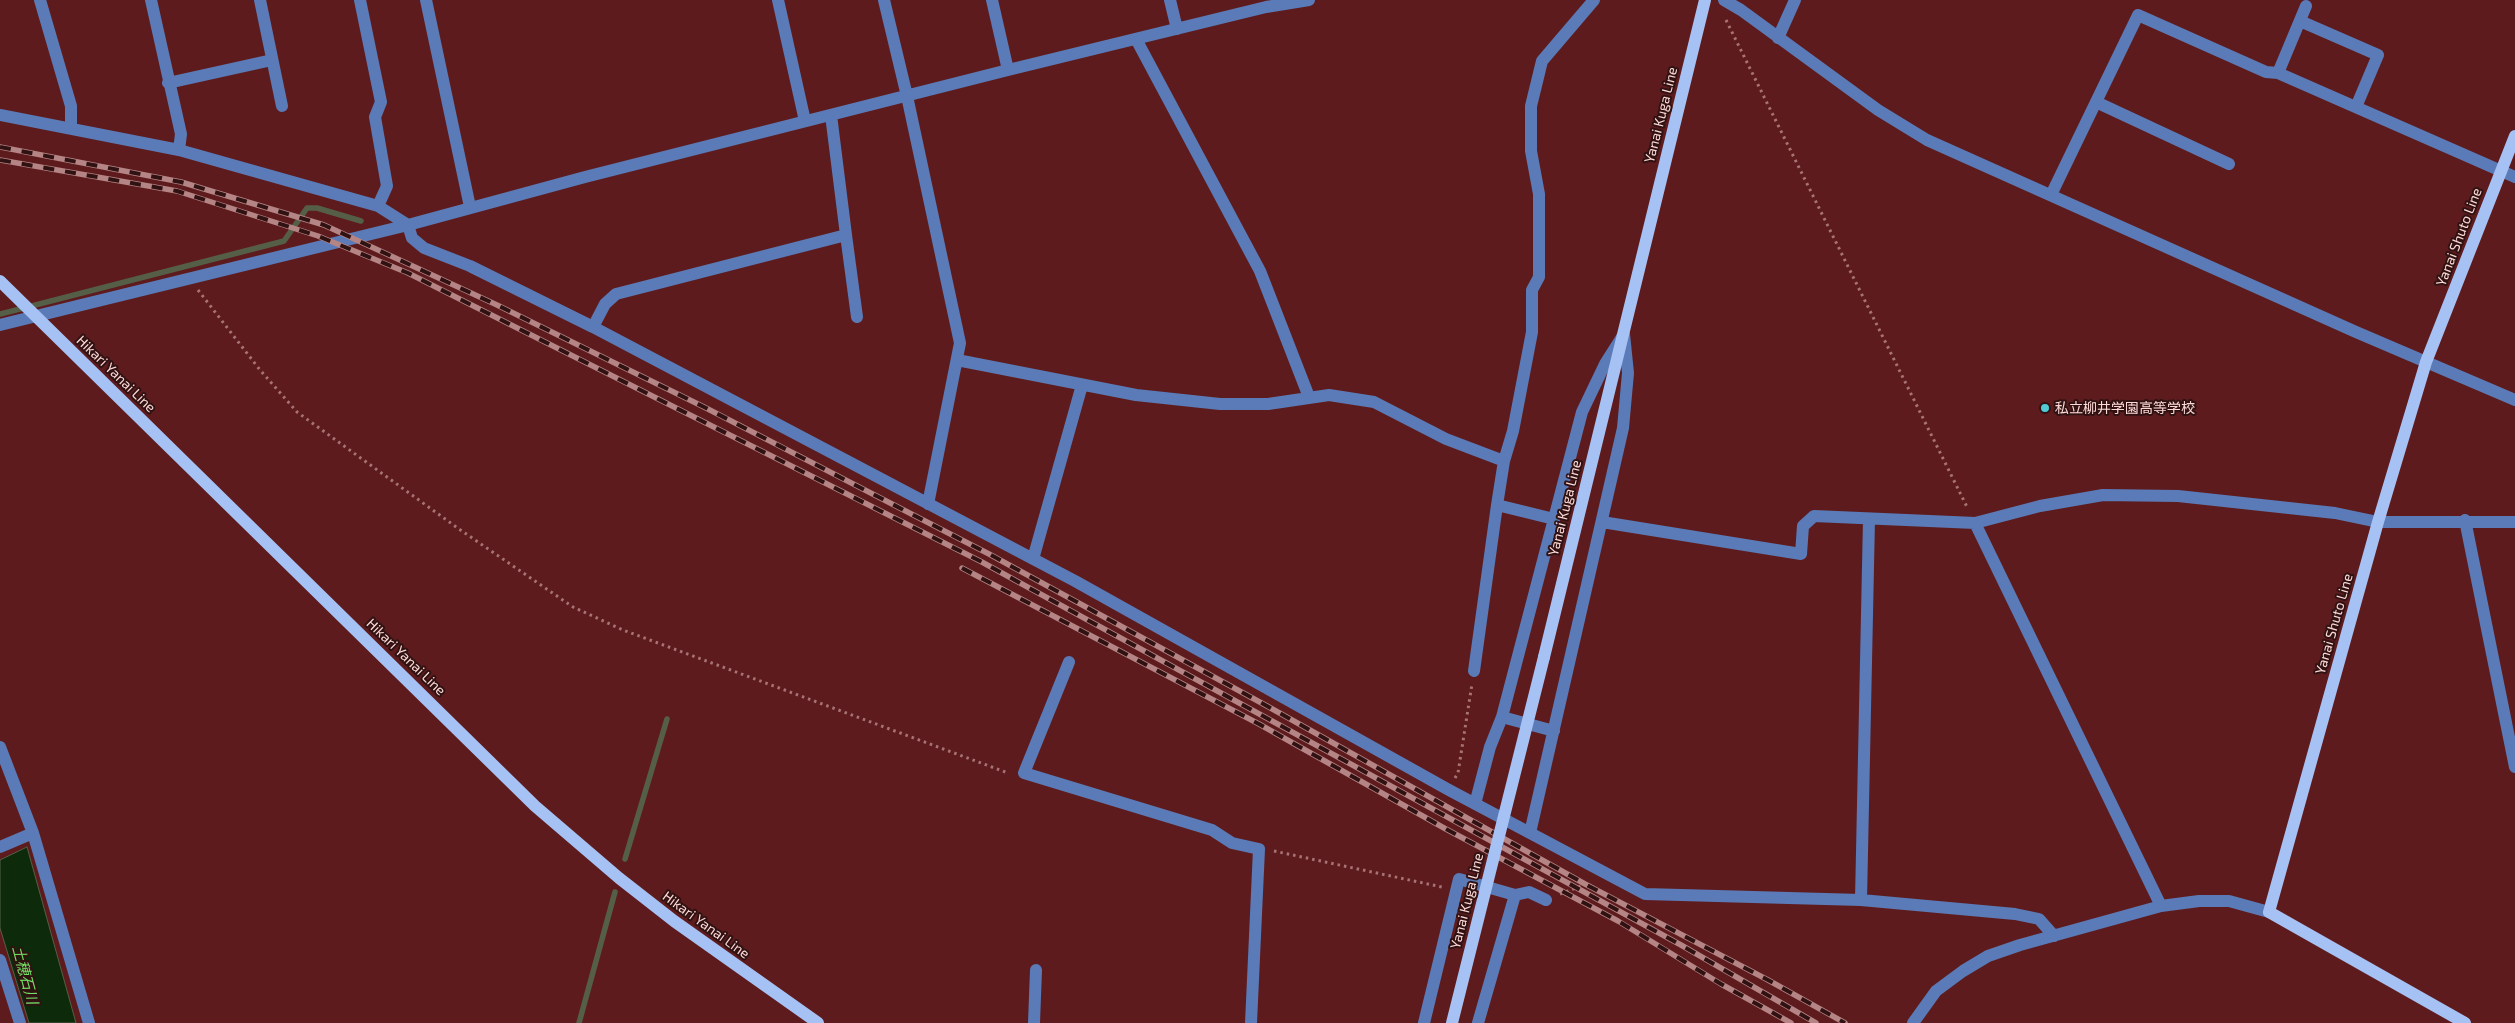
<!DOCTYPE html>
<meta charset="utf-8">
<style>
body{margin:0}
canvas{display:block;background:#5d1b1e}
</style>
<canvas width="2515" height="1023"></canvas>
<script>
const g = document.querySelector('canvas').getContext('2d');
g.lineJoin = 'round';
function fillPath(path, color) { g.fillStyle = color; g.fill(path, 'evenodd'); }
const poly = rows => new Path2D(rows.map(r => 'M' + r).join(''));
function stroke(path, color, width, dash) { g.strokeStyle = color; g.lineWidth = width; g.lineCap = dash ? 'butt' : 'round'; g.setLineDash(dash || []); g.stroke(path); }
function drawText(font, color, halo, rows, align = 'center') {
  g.font = font + ' "Exo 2","Noto Sans JP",sans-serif'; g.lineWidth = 4; g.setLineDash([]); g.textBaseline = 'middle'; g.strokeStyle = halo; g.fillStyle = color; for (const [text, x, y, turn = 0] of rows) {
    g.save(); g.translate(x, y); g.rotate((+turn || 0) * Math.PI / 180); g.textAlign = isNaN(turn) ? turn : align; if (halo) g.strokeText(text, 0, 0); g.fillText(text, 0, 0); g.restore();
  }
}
const water = poly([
 [27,847,76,1023,29,1023,0,928,0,860,27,847]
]);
const stream = poly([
 [0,314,284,241,307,208,317,208,361,221],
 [625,859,667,719],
 [579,1023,615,892]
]);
const path = poly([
 [1726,20,1967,507],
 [198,290,260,370,297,412,459,529,573,607,623,630,1008,773],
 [1455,778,1458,773,1472,684],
 [1274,851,1442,887],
 [1560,894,1589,883]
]);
const minor = poly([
 [40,0,71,106,71,128],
 [151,0,181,134,179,150],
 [260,0,282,106],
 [360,0,381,102,375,117,387,186,378,206],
 [426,0,470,207],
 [778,0,805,121],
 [884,0,907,96,960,343,928,504],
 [992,0,1008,70],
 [1170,0,1177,29],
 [1724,0,1741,10,1878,110,1927,140,2356,332,2515,400],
 [2306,6,2278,73,2515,177],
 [2300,21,2378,55,2356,107],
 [1778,38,1795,0],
 [1136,39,1260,271,1309,397],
 [168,83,272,60],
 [2096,102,2229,164],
 [0,115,179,150,378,206,408,225,412,238,424,248,470,266,593,327,1075,581,1449,790,1645,894,1861,900,2015,914,2039,919,2054,936],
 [831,115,846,235],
 [2051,195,2138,15,2266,72,2278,73],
 [0,325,408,225,585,177,1008,70,1266,7,1309,0],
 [593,327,605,304,616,294,846,235,857,317],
 [957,360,1136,395,1220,404,1268,404,1329,395,1374,402,1446,439,1504,461],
 [1554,519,1497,505,1504,461,1513,431,1532,332,1532,290,1539,277,1539,194,1531,151,1531,106,1542,61,1594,0],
 [2465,520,2515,767],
 [1602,522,1801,554,1803,526,1814,516,1975,523,2040,506,2103,495,2178,496,2335,513,2378,522,2515,522],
 [1975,523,2161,906],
 [1033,559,1082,385],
 [1069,662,1024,773,1212,830,1232,843,1259,849,1251,1023],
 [1474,671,1497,505],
 [1502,717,1554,731],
 [0,747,33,833,89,1023],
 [1475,804,1490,747,1502,717,1582,412,1605,364,1624,334,1628,373,1623,428,1530,833],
 [0,847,33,833],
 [1861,900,1869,519],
 [0,960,20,1023],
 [1034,1023,1036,970],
 [1424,1023,1459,879,1515,895],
 [1478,1023,1515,895,1529,892,1546,900],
 [1913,1023,1936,991,1963,971,1988,956,2020,945,2161,906,2199,901,2229,901,2269,912]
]);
const major = poly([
 [0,281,535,806,619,878,674,921,818,1023],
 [1544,657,1705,0],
 [2465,1023,2269,912,2378,522,2426,362,2515,136]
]);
const rail = poly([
 [0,147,181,182,324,225,497,305,704,407,989,554,1267,706,1585,884,1768,980,1845,1023],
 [0,160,177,191,318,236,408,273,980,561,1681,945,1816,1023],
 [962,568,1259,724,1444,828,1618,921,1721,984,1791,1023]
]);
const majorBridge = poly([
 [1452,1023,1544,657]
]);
const markers = [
 [2045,408,5,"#51ccd5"]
];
const streetNames = [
 ["Yanai Kuga Line",1661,115,-76],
 ["Yanai Shuto Line",2459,237,-69],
 ["Hikari Yanai Line",116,374,44],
 ["Yanai Kuga Line",1565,508,-76],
 ["Yanai Shuto Line",2334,624,-74],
 ["Hikari Yanai Line",406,657,44],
 ["Yanai Kuga Line",1467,901,-76],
 ["Hikari Yanai Line",706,925,36]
];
const poiNames = [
 ["私立柳井学園高等学校",2055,408]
];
const waterNames = [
 ["土穂石川",25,975,75]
];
fillPath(water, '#0d2a0a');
stroke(water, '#555f48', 1);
stroke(stream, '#555f48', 5.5);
stroke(path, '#a77374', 3, [2.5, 4]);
stroke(minor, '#5a7bb7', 12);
stroke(major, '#a6c1f3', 12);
stroke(rail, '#b58484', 5.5);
stroke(rail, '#301212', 4, [11]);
stroke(majorBridge, '#a6c1f3', 12);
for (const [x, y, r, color] of markers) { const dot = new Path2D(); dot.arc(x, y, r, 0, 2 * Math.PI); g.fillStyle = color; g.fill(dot); stroke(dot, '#301212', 2); }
drawText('14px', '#fddad8', '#301212', streetNames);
drawText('14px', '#fddad8', '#301212', poiNames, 'left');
drawText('italic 15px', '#71e165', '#301212', waterNames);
</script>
